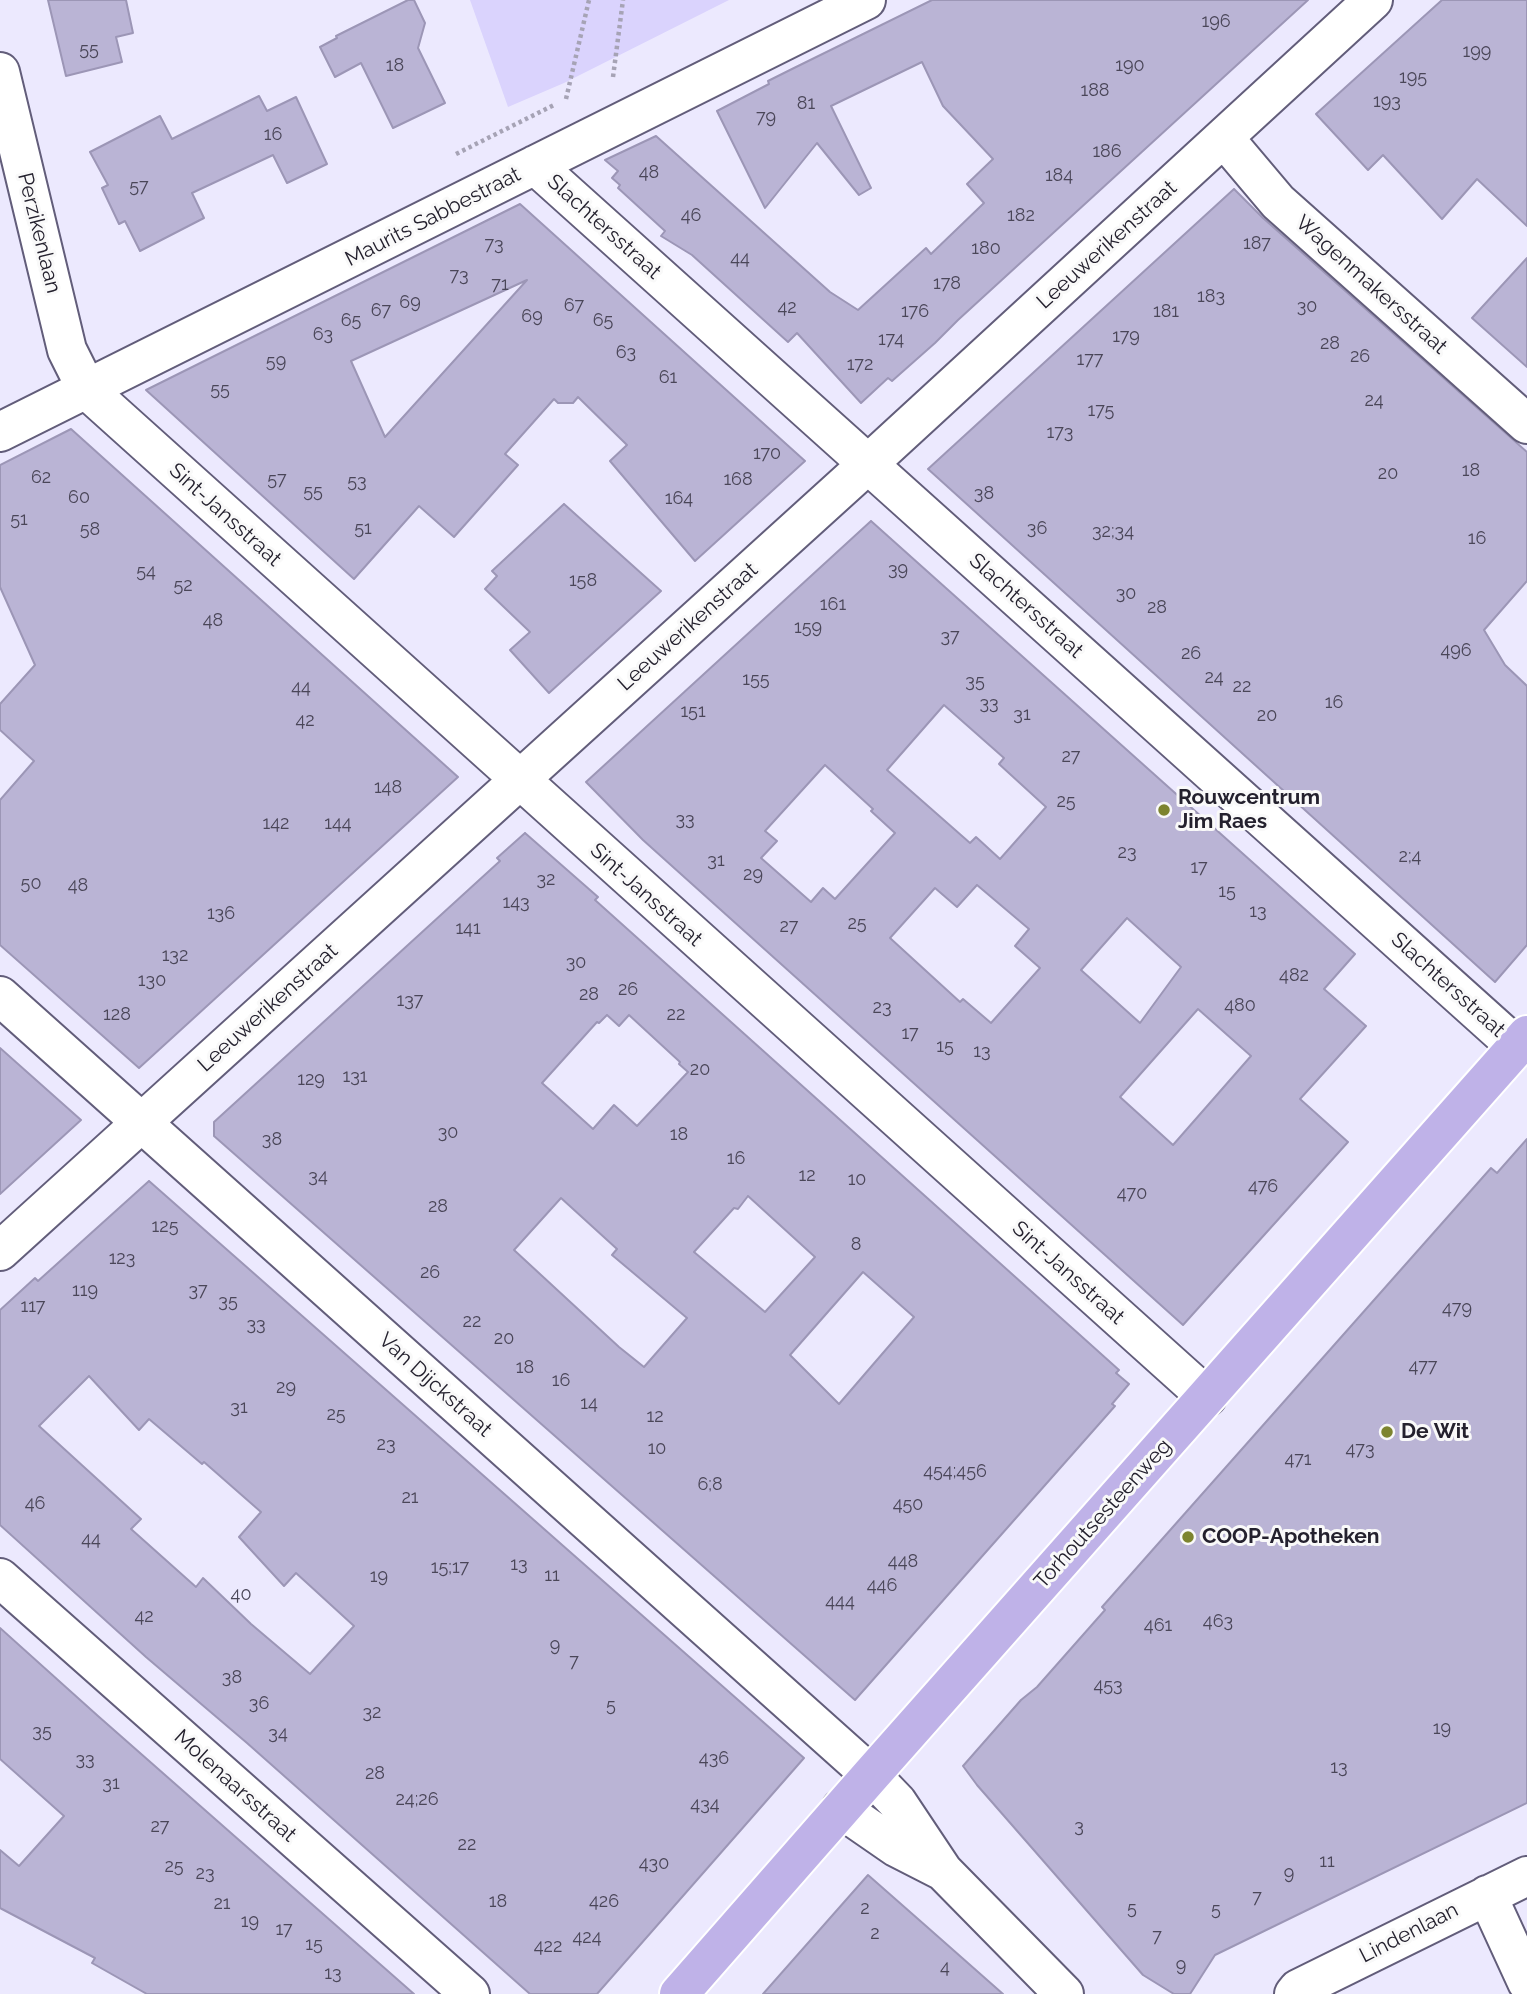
<!DOCTYPE html>
<style>
body{margin:0}
canvas{display:block;background:#ece9fe}
</style>
<canvas width="1527" height="1994"></canvas>
<script>
const g = document.querySelector('canvas').getContext('2d');
g.lineJoin = 'round';
function fillPath(path, color) { g.fillStyle = color; g.fill(path, 'evenodd'); }
const poly = rows => new Path2D(rows.map(r => 'M' + r).join(''));
function stroke(path, color, width, dash) { g.strokeStyle = color; g.lineWidth = width; g.lineCap = dash ? 'butt' : 'round'; g.setLineDash(dash || []); g.stroke(path); }
function drawText(font, color, halo, rows, align = 'center') {
  g.font = font + ' Raleway,sans-serif'; g.lineWidth = 6; g.setLineDash([]); g.textBaseline = 'middle'; g.strokeStyle = halo; g.fillStyle = color; for (const [text, x, y, turn = 0] of rows) {
    g.save(); g.translate(x, y); g.rotate((+turn || 0) * Math.PI / 180); g.textAlign = isNaN(turn) ? turn : align; if (halo) g.strokeText(text, 0, 0); g.fillText(text, 0, 0); g.restore();
  }
}
const green = poly([
 [470,0,729,0,564,83,508,107]
]);
const building = poly([
 [48,0,126,0,133,33,116,37,122,62,66,76,48,0],
 [408,0,414,0,425,23,418,48,445,103,393,128,361,63,335,77,320,47,337,38,336,36,408,0],
 [932,0,1308,0,958,320,935,343,892,381,888,378,861,403,797,333,788,342,692,255,661,236,665,231,618,188,620,185,612,178,618,171,605,160,656,136,830,292,858,310,926,248,931,254,984,203,967,184,993,159,943,106,922,62,831,106,871,188,859,195,817,143,765,208,717,111,769,84,768,81,792,69,932,0],
 [1442,0,1527,0,1527,226,1477,179,1442,219,1383,155,1368,170,1316,114,1442,0],
 [259,96,267,111,296,97,327,164,287,183,273,155,192,193,204,218,140,251,125,221,119,224,102,188,108,185,90,152,160,116,172,139,259,96],
 [1234,189,1263,218,1527,452,1527,581,1484,630,1505,665,1527,686,1527,945,1495,982,928,469,1234,189],
 [520,204,805,461,695,561,610,461,627,445,578,397,573,403,558,403,554,399,505,454,518,465,454,537,419,506,354,579,146,390,520,204],
 [527,280,385,437,351,361,527,280],
 [1527,258,1527,367,1472,318,1527,258],
 [71,429,458,777,139,1068,0,945,0,800,34,761,0,730,0,704,35,665,0,587,0,465,71,429],
 [564,504,661,591,549,693,510,650,530,632,485,589,497,576,492,571,564,504],
 [871,521,1355,954,1324,989,1366,1026,1300,1099,1348,1142,1183,1325,643,840,586,782,871,521],
 [944,705,1004,758,999,764,1046,807,1000,859,976,837,970,843,887,770,944,705],
 [825,765,873,809,871,811,895,833,835,899,823,888,811,902,761,858,777,841,765,831,825,765],
 [977,885,1029,929,1015,946,1040,968,991,1023,963,999,960,1002,890,938,935,888,957,907,977,885],
 [1127,918,1181,967,1140,1023,1081,970,1127,918],
 [1198,1009,1251,1056,1173,1145,1120,1097,1198,1009],
 [525,833,598,897,595,900,1119,1370,1116,1373,1129,1384,1112,1404,1115,1406,855,1700,214,1136,214,1122,500,861,497,858,525,833],
 [607,1015,619,1026,629,1015,680,1062,679,1064,688,1072,637,1126,614,1105,593,1129,542,1083,597,1022,599,1023,607,1015],
 [748,1196,815,1257,765,1312,694,1252,734,1208,738,1209,748,1196],
 [561,1198,617,1249,612,1255,687,1318,644,1367,619,1347,514,1250,561,1198],
 [863,1272,914,1317,839,1404,790,1355,863,1272],
 [0,1048,81,1120,0,1194,0,1048],
 [1527,1139,1527,1803,1215,1955,1190,1994,1174,1994,1143,1975,977,1785,963,1766,1021,1700,1037,1687,1105,1610,1102,1607,1491,1168,1497,1173,1527,1139],
 [149,1181,804,1758,597,1994,530,1994,247,1743,146,1657,0,1525,0,1310,35,1278,38,1281,149,1181],
 [89,1376,139,1430,149,1419,202,1464,204,1462,261,1512,239,1537,284,1586,296,1573,354,1626,310,1674,251,1624,203,1578,196,1587,131,1529,141,1519,39,1426,89,1376],
 [0,1628,98,1716,414,1994,147,1994,92,1963,95,1958,0,1908,0,1850,19,1866,64,1816,0,1759,0,1628],
 [868,1875,926,1926,1003,1994,763,1994,868,1875]
]);
const path = poly([
 [613,77,623,0],
 [566,99,589,0],
 [456,154,554,105]
]);
const minor = poly([
 [0,72,67,350,87,390,1207,1397],
 [1224,138,1278,202,1527,424],
 [535,165,1517,1047],
 [0,432,866,0],
 [0,996,871,1775,897,1802,943,1871,1064,1994],
 [0,1251,868,464,1373,0],
 [0,1578,470,1994],
 [841,1809,896,1847,941,1870],
 [1487,1895,1527,1982],
 [1294,1994,1298,1989,1527,1876]
]);
const major = poly([
 [679,1994,871,1775,1527,1035]
]);
const markers = [
 [1164,810,7,"#7d842f"],
 [1387,1432,7,"#7d842f"],
 [1188,1537,7,"#7d842f"]
];
const numberNames = [
 ["196",1216,22],
 ["55",89,50],
 ["199",1477,52],
 ["18",395,66],
 ["190",1130,66],
 ["195",1413,78],
 ["188",1095,91],
 ["193",1387,102],
 ["81",806,104],
 ["79",766,118],
 ["16",273,135],
 ["186",1107,152],
 ["48",649,173],
 ["184",1059,176],
 ["57",139,187],
 ["46",691,216],
 ["182",1021,216],
 ["187",1257,244],
 ["73",494,245],
 ["180",986,249],
 ["44",740,259],
 ["73",459,276],
 ["178",947,284],
 ["71",500,285],
 ["183",1211,297],
 ["69",410,303],
 ["67",574,306],
 ["30",1307,307],
 ["42",787,308],
 ["67",381,311],
 ["176",915,312],
 ["181",1166,312],
 ["69",532,317],
 ["65",351,321],
 ["65",603,321],
 ["63",323,335],
 ["179",1126,337],
 ["174",891,340],
 ["28",1330,344],
 ["63",626,353],
 ["26",1360,357],
 ["177",1090,360],
 ["59",276,362],
 ["172",860,365],
 ["61",668,378],
 ["55",220,390],
 ["24",1374,401],
 ["175",1101,411],
 ["173",1060,433],
 ["170",767,454],
 ["18",1471,471],
 ["20",1388,474],
 ["62",41,478],
 ["57",277,480],
 ["168",738,480],
 ["53",357,482],
 ["55",313,492],
 ["38",984,494],
 ["60",79,498],
 ["164",679,499],
 ["51",19,520],
 ["51",363,529],
 ["36",1037,529],
 ["58",90,530],
 ["32;34",1113,532],
 ["16",1477,539],
 ["39",898,570],
 ["54",146,572],
 ["158",583,581],
 ["52",183,586],
 ["30",1126,594],
 ["161",833,605],
 ["28",1157,608],
 ["48",213,621],
 ["159",808,628],
 ["37",950,637],
 ["496",1456,651],
 ["26",1191,654],
 ["24",1214,678],
 ["155",756,680],
 ["35",975,682],
 ["22",1242,687],
 ["44",301,688],
 ["16",1334,703],
 ["33",989,704],
 ["151",693,712],
 ["31",1022,715],
 ["20",1267,716],
 ["42",305,721],
 ["27",1071,757],
 ["148",388,788],
 ["25",1066,802],
 ["33",685,820],
 ["142",276,824],
 ["144",338,824],
 ["23",1127,853],
 ["2;4",1410,857],
 ["31",716,861],
 ["17",1199,868],
 ["29",753,875],
 ["32",546,880],
 ["50",31,884],
 ["48",78,886],
 ["15",1227,892],
 ["143",516,903],
 ["13",1258,912],
 ["136",221,914],
 ["25",857,924],
 ["27",789,927],
 ["141",468,929],
 ["132",175,956],
 ["30",576,963],
 ["482",1294,976],
 ["130",152,981],
 ["26",628,990],
 ["28",589,995],
 ["137",410,1001],
 ["480",1240,1006],
 ["23",882,1008],
 ["128",117,1015],
 ["22",676,1015],
 ["17",910,1034],
 ["15",945,1047],
 ["13",982,1052],
 ["20",700,1070],
 ["131",355,1077],
 ["129",311,1080],
 ["30",448,1133],
 ["18",679,1135],
 ["38",272,1140],
 ["16",736,1159],
 ["12",807,1176],
 ["34",318,1177],
 ["10",857,1180],
 ["476",1263,1187],
 ["470",1132,1194],
 ["28",438,1207],
 ["125",165,1227],
 ["8",856,1245],
 ["123",122,1259],
 ["26",430,1273],
 ["119",85,1291],
 ["37",198,1291],
 ["35",228,1302],
 ["117",33,1307],
 ["479",1457,1309],
 ["22",472,1322],
 ["33",256,1325],
 ["20",504,1339],
 ["477",1423,1367],
 ["18",525,1368],
 ["16",561,1381],
 ["29",286,1388],
 ["14",589,1404],
 ["31",239,1408],
 ["25",336,1415],
 ["12",655,1417],
 ["23",386,1445],
 ["10",657,1449],
 ["473",1360,1450],
 ["471",1298,1460],
 ["454;456",955,1472],
 ["6;8",710,1485],
 ["21",410,1498],
 ["46",35,1504],
 ["450",908,1505],
 ["44",91,1540],
 ["448",903,1562],
 ["13",519,1565],
 ["15;17",450,1568],
 ["11",552,1576],
 ["19",379,1577],
 ["446",882,1586],
 ["40",241,1595],
 ["444",840,1602],
 ["42",144,1617],
 ["463",1218,1622],
 ["461",1158,1626],
 ["9",555,1646],
 ["7",574,1662],
 ["38",232,1678],
 ["453",1108,1686],
 ["36",259,1704],
 ["5",611,1706],
 ["32",372,1713],
 ["19",1442,1729],
 ["35",42,1732],
 ["34",278,1734],
 ["436",714,1759],
 ["33",85,1760],
 ["13",1339,1768],
 ["28",375,1774],
 ["31",111,1784],
 ["24;26",417,1800],
 ["434",705,1805],
 ["27",160,1827],
 ["3",1079,1827],
 ["22",467,1845],
 ["11",1327,1862],
 ["430",654,1864],
 ["25",174,1867],
 ["23",205,1874],
 ["9",1289,1874],
 ["7",1257,1898],
 ["18",498,1902],
 ["426",604,1902],
 ["21",222,1904],
 ["2",865,1909],
 ["5",1132,1909],
 ["5",1216,1910],
 ["19",250,1922],
 ["17",284,1930],
 ["2",875,1934],
 ["7",1157,1937],
 ["424",587,1938],
 ["15",314,1945],
 ["422",548,1947],
 ["9",1181,1966],
 ["4",945,1968],
 ["13",333,1974]
];
const streetNames = [
 ["Maurits Sabbestraat",433,217,-27],
 ["Slachtersstraat",604,227,42],
 ["Perzikenlaan",39,233,76],
 ["Leeuwerikenstraat",1107,245,-42],
 ["Wagenmakersstraat",1371,285,42],
 ["Sint-Jansstraat",225,515,42],
 ["Slachtersstraat",1026,606,42],
 ["Leeuwerikenstraat",688,627,-42],
 ["Sint-Jansstraat",646,895,42],
 ["Slachtersstraat",1448,985,42],
 ["Leeuwerikenstraat",268,1008,-42],
 ["Sint-Jansstraat",1068,1273,42],
 ["Van Dijckstraat",435,1385,42],
 ["Torhoutsesteenweg",1103,1514,-48],
 ["Molenaarsstraat",235,1786,42],
 ["Lindenlaan",1409,1933,-27]
];
const poiNames = [
 ["Rouwcentrum",1178,798],
 ["Jim Raes",1178,822],
 ["De Wit",1401,1432],
 ["COOP-Apotheken",1202,1537]
];
fillPath(green, '#dad3fd');
fillPath(building, '#bab4d5');
stroke(building, '#9c96b6', 2);
stroke(minor, '#625d7a', 42);
stroke(major, '#fff', 42);
stroke(path, '#a6a3b5', 4.5, [3.5, 3.5]);
stroke(minor, '#fff', 38);
stroke(major, '#bfb2e8', 38);
for (const [x, y, r, color] of markers) { const dot = new Path2D(); dot.arc(x, y, r, 0, 2 * Math.PI); g.fillStyle = color; g.fill(dot); stroke(dot, '#f9f9f9', 2.5); }
drawText('18px', '#4a4658', null, numberNames);
drawText('21px', '#24212e', '#f9f9f9', streetNames);
drawText('bold 21px', '#24212e', '#f9f9f9', poiNames, 'left');
</script>
